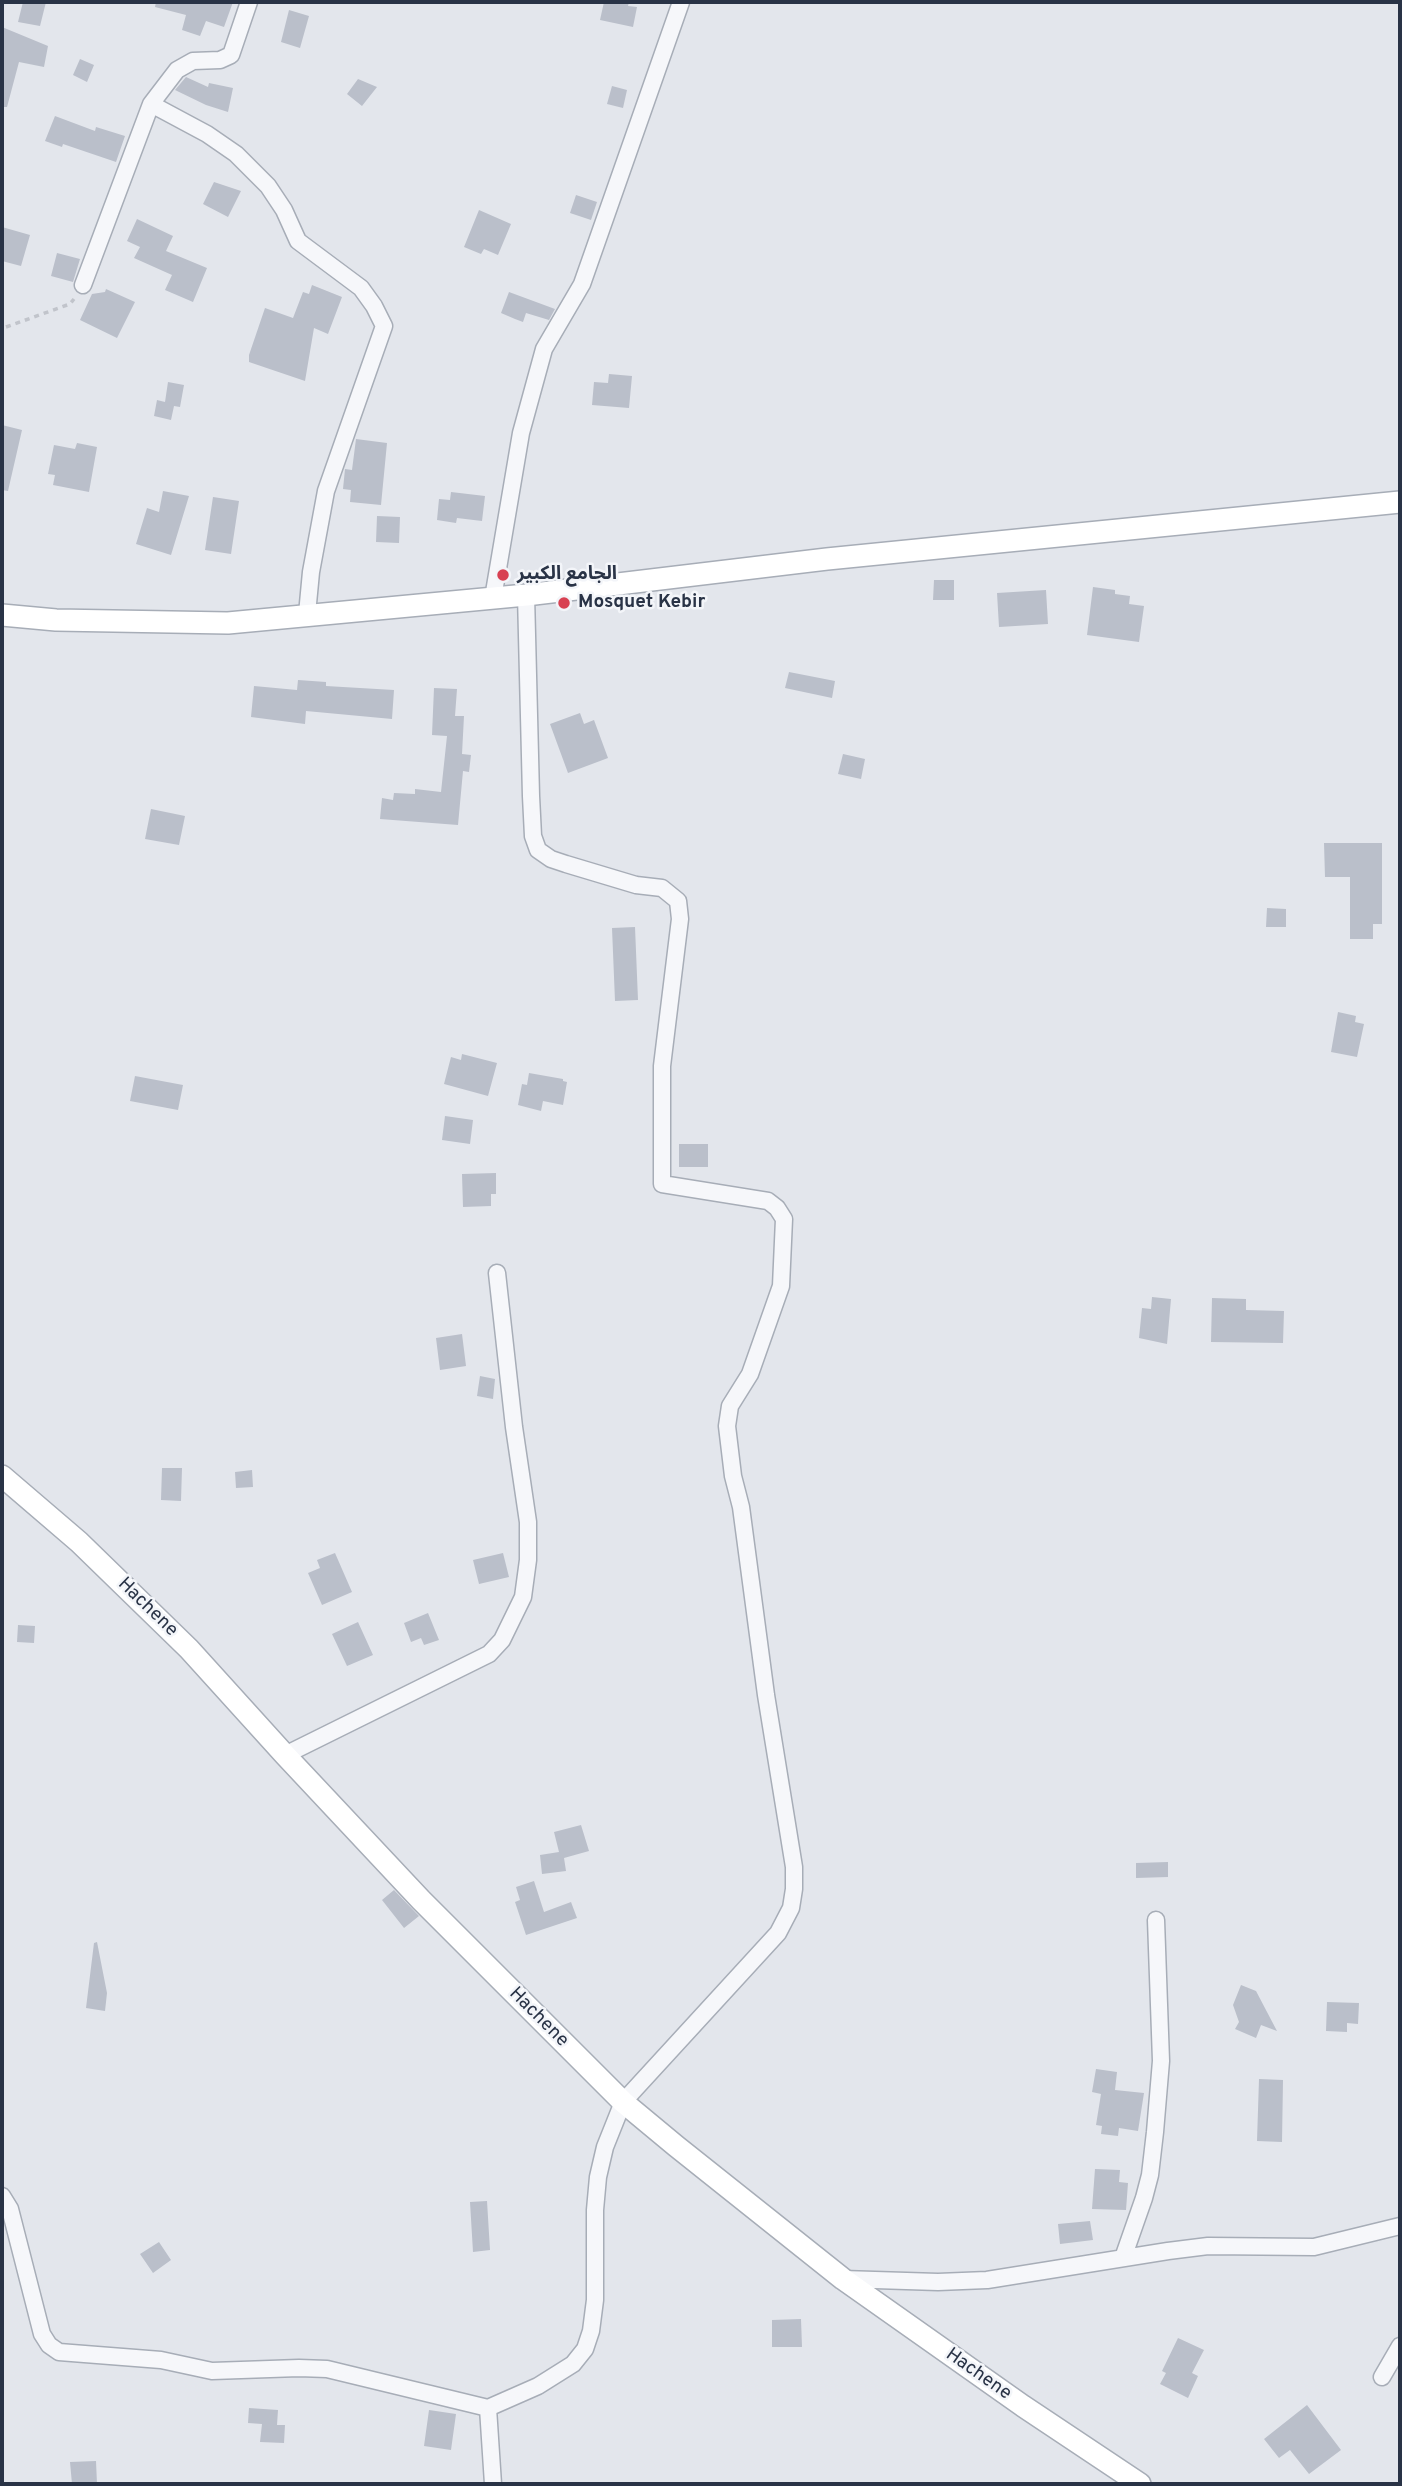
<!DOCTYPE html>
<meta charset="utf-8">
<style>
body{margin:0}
#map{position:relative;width:1402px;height:2486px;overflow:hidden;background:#e3e6ec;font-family:Overpass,sans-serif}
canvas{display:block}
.frame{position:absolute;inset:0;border:4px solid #293346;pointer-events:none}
</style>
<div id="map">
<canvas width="1402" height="2486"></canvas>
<div class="frame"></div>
</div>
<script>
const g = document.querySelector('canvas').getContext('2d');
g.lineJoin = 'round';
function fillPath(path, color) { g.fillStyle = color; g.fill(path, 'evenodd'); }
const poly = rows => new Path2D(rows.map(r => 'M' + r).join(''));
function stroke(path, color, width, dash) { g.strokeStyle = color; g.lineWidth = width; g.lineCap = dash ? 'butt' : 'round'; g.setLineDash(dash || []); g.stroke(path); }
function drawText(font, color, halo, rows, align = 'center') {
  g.font = font + ' Overpass,"Noto Sans Arabic",sans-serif'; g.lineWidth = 5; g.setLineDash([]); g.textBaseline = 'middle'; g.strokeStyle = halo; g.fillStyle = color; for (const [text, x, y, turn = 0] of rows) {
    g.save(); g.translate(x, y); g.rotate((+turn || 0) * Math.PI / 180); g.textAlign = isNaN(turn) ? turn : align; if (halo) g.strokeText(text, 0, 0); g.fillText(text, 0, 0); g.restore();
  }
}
const building = poly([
 [23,2,46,2,40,26,18,22],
 [156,2,233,2,224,27,206,21,200,36,182,30,186,15,155,7],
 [604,2,629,2,628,6,637,7,633,27,600,20],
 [289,10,309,16,300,48,281,42],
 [2,27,48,46,44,67,19,62,7,107,2,107],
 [80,59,94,65,87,82,73,75],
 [186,77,208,87,209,83,233,88,228,112,206,105,175,90],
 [358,79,377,87,362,106,347,94],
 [612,86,627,90,623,108,607,104],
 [55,116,95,131,96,127,125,136,116,162,63,144,62,147,45,141],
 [214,182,241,191,228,217,203,204],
 [576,195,597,202,591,220,570,213],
 [479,210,511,224,498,255,484,249,481,254,464,247],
 [137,219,173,236,166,251,207,268,193,302,165,290,172,275,134,258,140,247,127,241],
 [2,227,30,235,21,266,2,261],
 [57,253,80,259,73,282,51,276],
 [312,285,342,297,328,334,314,328,305,381,249,362,249,355,265,308,293,318,303,292,309,294],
 [106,289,135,302,117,338,80,320,92,294,105,292],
 [509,292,555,309,549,320,526,313,523,322,515,319,501,313],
 [609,374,632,376,629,408,592,405,594,382,608,383],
 [168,382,184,385,180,407,174,406,171,420,154,416,157,400,165,402],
 [2,425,22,430,8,491,2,490],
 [356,439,387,443,381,505,350,502,351,490,343,489,345,469,352,470],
 [77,443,97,447,89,492,53,485,55,475,48,474,54,445,75,449],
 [163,491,189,496,171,555,136,544,147,508,159,512],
 [451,492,485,496,482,521,457,518,456,523,437,520,439,499,450,500],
 [213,497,239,501,231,554,205,550],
 [377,516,400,517,399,543,376,542],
 [934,580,954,580,954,600,933,600],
 [1093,587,1115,590,1115,594,1130,596,1129,604,1144,606,1139,642,1087,635],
 [1046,590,1048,624,999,627,997,593],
 [789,672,835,681,832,698,785,688],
 [298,680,326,682,326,686,394,690,392,719,306,711,305,724,251,717,254,686,297,690],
 [434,688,457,689,455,716,464,716,462,754,471,755,469,772,463,771,458,825,380,819,382,798,393,800,394,793,415,794,415,789,441,792,447,736,432,735],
 [580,713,584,724,594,720,608,758,568,773,550,724],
 [843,754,865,759,861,779,838,774],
 [151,809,185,816,179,845,145,839],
 [1324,843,1382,843,1382,924,1373,924,1373,939,1350,939,1350,877,1325,877],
 [1267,908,1286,909,1286,927,1266,927],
 [635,927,638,1000,615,1001,612,928],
 [1338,1012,1356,1016,1355,1022,1364,1024,1357,1057,1331,1052],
 [462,1054,497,1063,488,1096,444,1084,451,1057,461,1060],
 [529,1073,563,1079,563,1081,567,1082,563,1105,543,1101,541,1111,518,1105,522,1084,527,1085],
 [135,1076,183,1085,178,1110,130,1101],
 [445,1116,473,1120,470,1144,442,1140],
 [679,1144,708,1144,708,1167,679,1167],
 [496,1173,496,1194,491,1194,491,1206,463,1207,462,1174],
 [1152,1297,1171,1299,1167,1344,1139,1338,1142,1308,1151,1309],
 [1212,1298,1246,1299,1246,1310,1284,1311,1283,1343,1211,1342],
 [462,1334,466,1366,440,1370,436,1338],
 [480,1376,495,1379,493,1399,477,1396],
 [162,1468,182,1468,181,1501,161,1500],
 [252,1470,253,1487,236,1488,235,1472],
 [335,1553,352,1592,322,1605,308,1573,320,1568,317,1560],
 [503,1553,509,1577,479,1584,473,1560],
 [428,1613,439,1640,424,1645,421,1638,411,1642,404,1623],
 [358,1622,373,1655,347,1666,332,1634],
 [18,1625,35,1626,34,1643,17,1642],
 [581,1825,589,1851,564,1858,566,1871,542,1874,540,1855,559,1852,554,1832],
 [1168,1862,1168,1877,1136,1878,1136,1863],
 [534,1881,544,1912,571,1902,577,1918,526,1935,515,1902,520,1900,516,1887],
 [394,1890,419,1916,404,1928,382,1900],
 [97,1942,107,1993,105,2011,86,2008,94,1943],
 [1241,1985,1256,1991,1277,2031,1261,2025,1256,2038,1235,2029,1239,2022,1233,2005],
 [1327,2002,1359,2003,1358,2024,1347,2023,1347,2032,1326,2031],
 [1096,2069,1117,2072,1115,2090,1144,2093,1138,2131,1119,2128,1118,2136,1101,2134,1102,2126,1096,2125,1101,2094,1092,2092],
 [1259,2079,1283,2080,1282,2142,1257,2141],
 [1095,2169,1120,2170,1119,2182,1128,2183,1126,2210,1092,2209],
 [487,2201,490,2250,473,2252,470,2202],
 [1090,2221,1093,2240,1060,2244,1058,2224],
 [159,2242,171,2260,153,2273,140,2254],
 [801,2319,802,2347,772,2347,772,2320],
 [1178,2338,1204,2350,1192,2373,1198,2376,1188,2398,1160,2384,1166,2373,1162,2371],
 [1307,2405,1341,2450,1309,2474,1290,2450,1279,2458,1264,2439],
 [249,2408,278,2410,277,2425,285,2425,284,2443,260,2442,262,2424,248,2423],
 [429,2410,456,2414,451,2450,424,2446],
 [96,2461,97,2484,72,2484,70,2462]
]);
const path = poly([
 [6,327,70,304,74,299]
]);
const street = poly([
 [151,104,207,134,236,154,268,186,284,210,298,241,361,288,374,306,384,326,326,491,311,572,307,614],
 [83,285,151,104,177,70,193,61,220,60,231,55,249,2],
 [493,598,521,433,544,349,582,284,681,2],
 [285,1755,489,1654,502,1640,523,1597,528,1560,528,1522,514,1427,497,1273],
 [2,2196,10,2209,42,2334,49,2345,59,2352,161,2360,212,2371,299,2368,327,2369,488,2408],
 [1123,2258,1144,2198,1150,2175,1155,2132,1161,2061,1156,1920],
 [843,2279,938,2282,987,2280,1168,2251,1208,2246,1314,2247,1400,2226],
 [1382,2377,1400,2346],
 [493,2484,488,2408,538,2386,573,2364,585,2349,591,2331,595,2300,595,2210,598,2177,605,2147,623,2102,778,1933,791,1908,794,1889,794,1867,766,1695,741,1507,733,1476,727,1426,730,1406,750,1374,781,1286,784,1219,777,1208,768,1201,662,1184,662,1066,680,919,678,901,662,888,636,885,566,864,551,859,538,850,533,836,531,796,526,595]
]);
const secondary = poly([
 [2,615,56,620,228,623,526,595,827,559,1400,502],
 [2,1476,79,1542,189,1649,285,1755,421,1900,623,2102,676,2146,843,2279,1023,2406,1140,2484]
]);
const markers = [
 [503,575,7,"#d84152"],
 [564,603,7,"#d84152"]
];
const poiNames = [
 ["الجامع الكبير",517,575],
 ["Mosquet Kebir",578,603]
];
const streetNames = [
 ["Hachene",147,1608,44],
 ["Hachene",538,2018,45],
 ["Hachene",978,2375,35]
];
fillPath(building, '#babfca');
stroke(street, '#a7adb7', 19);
stroke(secondary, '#a7adb7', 24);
stroke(path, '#c1c4cb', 3.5, [5, 5]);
stroke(street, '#f6f7fa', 16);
stroke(secondary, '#fff', 21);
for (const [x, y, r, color] of markers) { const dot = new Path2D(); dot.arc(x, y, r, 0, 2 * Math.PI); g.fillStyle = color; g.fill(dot); stroke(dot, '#f3f5f9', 2.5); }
drawText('bold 19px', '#293346', '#f3f5f9', poiNames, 'left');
drawText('19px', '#293346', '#f3f5f9', streetNames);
</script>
